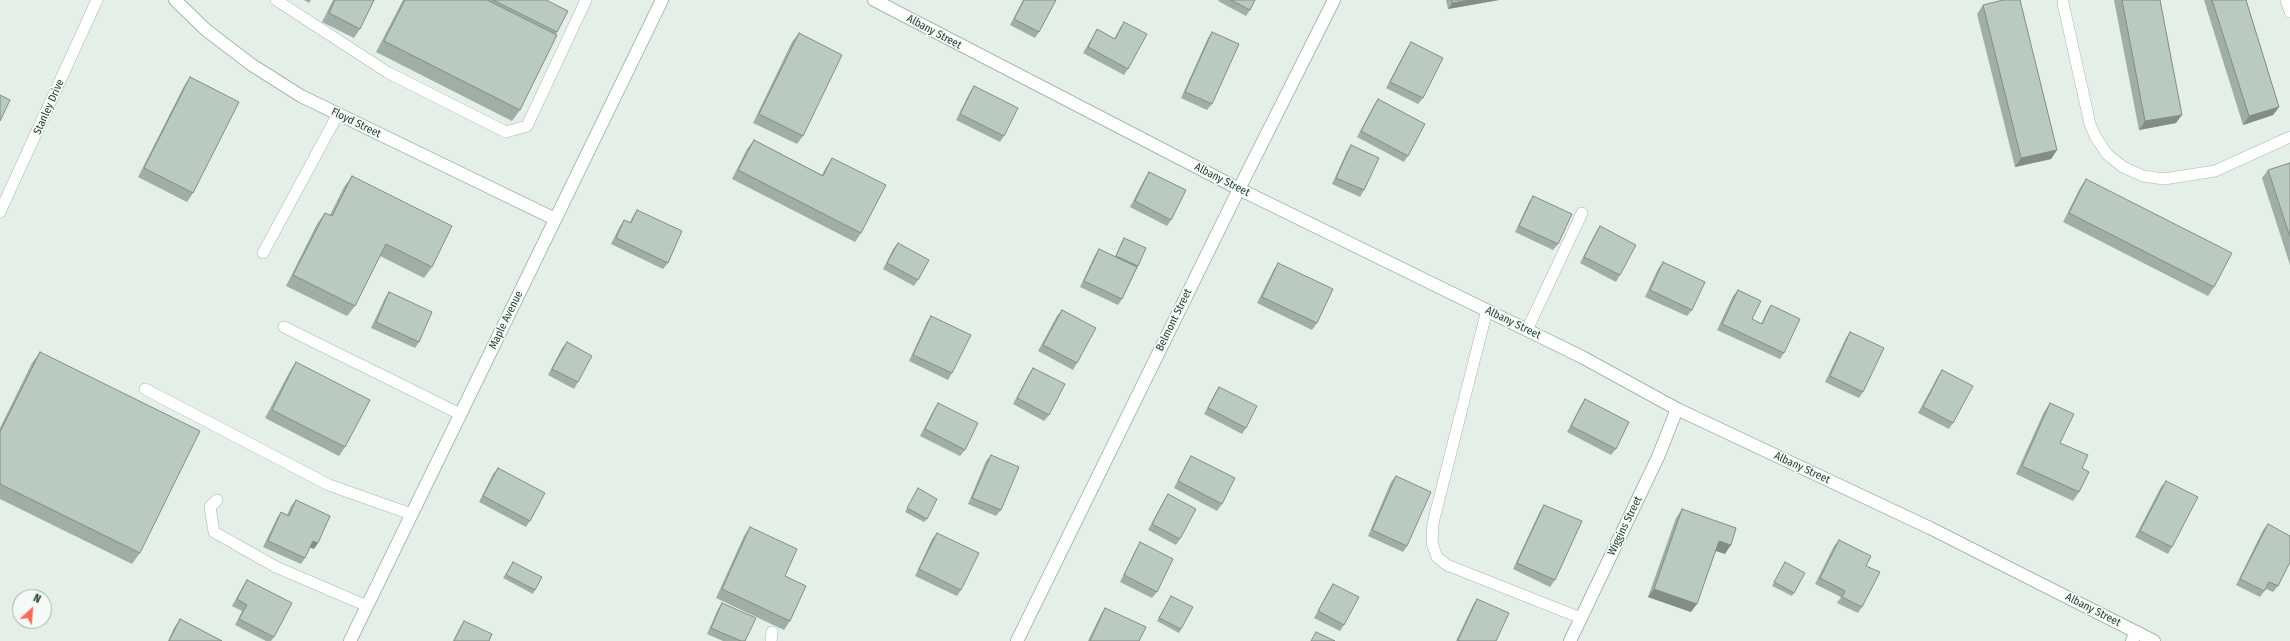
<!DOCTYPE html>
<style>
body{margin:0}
#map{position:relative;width:2290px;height:641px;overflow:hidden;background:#e4efe8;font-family:"Fira Sans Condensed",sans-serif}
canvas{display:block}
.north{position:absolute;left:12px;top:589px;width:40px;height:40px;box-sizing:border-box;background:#f5faf7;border:1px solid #a1b0a9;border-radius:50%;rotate:26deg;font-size:11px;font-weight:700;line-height:16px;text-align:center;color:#224235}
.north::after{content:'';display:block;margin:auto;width:14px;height:18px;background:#fc6655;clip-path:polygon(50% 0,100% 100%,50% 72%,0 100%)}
</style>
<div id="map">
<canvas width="2290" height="641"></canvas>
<div class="north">N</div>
</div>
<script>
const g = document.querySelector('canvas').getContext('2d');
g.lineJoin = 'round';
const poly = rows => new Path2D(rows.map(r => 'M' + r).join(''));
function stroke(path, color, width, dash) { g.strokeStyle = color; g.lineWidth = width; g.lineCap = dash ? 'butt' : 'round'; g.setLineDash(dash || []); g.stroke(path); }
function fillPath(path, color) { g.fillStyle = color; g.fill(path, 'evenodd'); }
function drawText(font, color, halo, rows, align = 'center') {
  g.font = font + ' "Fira Sans Condensed",sans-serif'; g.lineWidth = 3.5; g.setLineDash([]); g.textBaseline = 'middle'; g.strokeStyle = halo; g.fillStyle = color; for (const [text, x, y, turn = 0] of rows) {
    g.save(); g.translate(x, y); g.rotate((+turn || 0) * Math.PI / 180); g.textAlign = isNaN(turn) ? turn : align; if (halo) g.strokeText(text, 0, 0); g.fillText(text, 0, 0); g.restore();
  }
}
const service = poly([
 [276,0,387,72,506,132,527,126,586,0],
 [2286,0,2290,12],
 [2063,3,2090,124,2095,136,2107,154,2123,167,2143,176,2164,179,2215,171,2290,137],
 [0,212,97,0],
 [263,253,338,114],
 [1487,310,1433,523,1432,543,1437,557,1447,565,1581,618],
 [284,327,460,414],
 [1527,330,1582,213],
 [145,389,329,485,411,514],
 [217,500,210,507,214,532,276,567,367,606],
 [771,641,772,632]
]);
const minor = poly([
 [175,0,206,30,252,65,301,96,555,219],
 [1570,641,1658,457,1677,409],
 [2132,641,2136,632]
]);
const tertiary = poly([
 [874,0,1239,189,1582,357,1677,409,1930,528,2154,641],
 [1017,641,1239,189,1334,0]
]);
const secondary = poly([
 [350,641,662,0]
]);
const wall = poly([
 [304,0,311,0,309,3],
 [333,0,374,0,360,29,354,38,322,22],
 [403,0,546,0,557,32,520,110,512,121,376,52],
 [1023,0,1056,0,1039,32,1035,38,1010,25],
 [1219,0,1255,0,1250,10,1246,16,1218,1],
 [1446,0,1499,0,1448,9],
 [2114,0,2160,0,2176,123,2139,130],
 [2204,0,2246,0,2279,107,2273,115,2243,125],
 [1983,5,2057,150,2051,159,2015,167,1977,14],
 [1124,22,1128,69,1124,75,1083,53,1093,36,1097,29,1114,39,1120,28],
 [1212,32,1212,104,1207,110,1181,98,1208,38],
 [799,33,803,136,797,144,753,123,792,42],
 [1411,42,1423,98,1418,104,1386,88,1407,48],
 [190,77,193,193,187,202,138,177,184,86],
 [974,86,1004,136,1000,142,956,120,970,92],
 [1378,99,1408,156,1404,162,1357,137,1374,105],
 [754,140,822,175,826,167,832,158,861,233,855,242,732,179,747,149],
 [1351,145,1364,190,1360,197,1332,184,1347,151],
 [2290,163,2290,265,2262,178,2268,170],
 [1149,172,1171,220,1167,226,1130,207,1145,178],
 [352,176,432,267,424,278,380,256,355,306,347,316,286,286,317,224,325,213,330,215,344,187],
 [2086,179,2214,287,2208,296,2063,222,2080,188],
 [1533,196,1558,244,1553,250,1515,232,1529,202],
 [637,210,668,263,663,269,611,244,620,226,624,220,630,222,633,216],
 [1600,226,1620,275,1616,282,1580,263,1596,232],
 [1124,238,1138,266,1122,299,1118,305,1080,287,1095,255,1099,249,1115,257,1122,241],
 [898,243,918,280,914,286,883,269,893,249],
 [1663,262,1692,310,1687,316,1645,297,1658,269],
 [1278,263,1317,323,1312,330,1257,303,1274,269],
 [1738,290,1752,319,1761,324,1767,311,1771,305,1784,353,1780,359,1717,330,1733,296],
 [389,292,419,342,415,348,371,328,385,298],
 [1062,310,1077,363,1073,370,1038,351,1057,316],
 [931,316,952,373,948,380,909,361,927,322],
 [1850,332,1863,392,1859,398,1825,382,1846,338],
 [567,342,578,382,574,389,548,375,562,348],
 [40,352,140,553,132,564,0,499,0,428,32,363],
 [296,362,345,447,339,456,265,418,290,371],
 [1033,368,1049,415,1044,421,1013,404,1029,374],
 [1942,370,1953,423,1949,429,1918,413,1938,376],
 [1219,387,1246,428,1242,434,1204,414,1215,393],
 [1585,399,1616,449,1611,455,1567,432,1581,405],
 [938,403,965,450,960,456,920,436,934,409],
 [2050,403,2060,443,2082,468,2079,492,2073,501,2016,474,2044,412],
 [991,455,1001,510,996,516,968,504,986,461],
 [1191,456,1222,504,1217,511,1174,488,1187,462],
 [498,468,530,521,526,527,479,502,493,474],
 [1396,476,1407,546,1403,552,1368,536,1391,482],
 [2166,481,2172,547,2168,554,2135,537,2161,487],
 [918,488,927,519,924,522,905,512],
 [1168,494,1180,539,1176,545,1148,530,1164,500],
 [296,500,314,549,310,547,305,558,301,564,263,547,277,518,281,512,287,515,291,506],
 [1544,505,1555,580,1550,587,1513,569,1540,511],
 [1682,509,1725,554,1716,551,1691,612,1648,597,1676,518],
 [2268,524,2278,586,2273,592,2266,589,2260,597,2236,585,2263,530],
 [750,527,785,576,790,621,784,630,716,598,744,536],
 [937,533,961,590,957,596,915,576,932,539],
 [1839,540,1866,566,1862,607,1858,613,1837,603,1841,597,1815,584,1834,546],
 [1140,542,1157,592,1152,598,1120,582,1136,549],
 [513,562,535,590,533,594,503,578],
 [1785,562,1794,593,1792,596,1772,586],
 [247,580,274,637,271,641,266,641,235,625,242,611,232,606,243,586],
 [1333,584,1344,625,1340,631,1314,618,1329,590],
 [1171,596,1181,629,1179,633,1157,621],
 [1477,599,1496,641,1456,641,1473,605],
 [722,603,745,641,723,641,707,634,718,609],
 [1105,608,1139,641,1088,641,1101,614],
 [180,619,222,641,168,641,174,628],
 [464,621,489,641,453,641,460,627]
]);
const shadedWall = poly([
 [1470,0,1499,0,1448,9,1452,3],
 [2279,107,2273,115,2243,125,2249,116],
 [2182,115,2176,123,2139,130,2145,121],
 [2057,150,2051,159,2015,167,2021,158],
 [313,541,318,543,314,549,309,547],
 [1719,541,1731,545,1725,554,1713,550],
 [1654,589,1697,604,1691,612,1648,597]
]);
const building = poly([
 [335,0,374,0,360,29,329,13,335,0],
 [405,0,487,0,557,35,520,110,384,41,405,0],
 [493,0,546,0,568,11,557,32,493,0],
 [1024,0,1056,0,1039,32,1014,19,1024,0],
 [1231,0,1255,0,1250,10,1231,0],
 [1452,0,1470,0,1452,3,1452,0],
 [2003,0,2020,0,2057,150,2021,158,1983,5,2003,0],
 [2122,0,2160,0,2182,115,2145,121,2122,0],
 [2212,0,2246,0,2279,107,2249,116,2212,0],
 [1124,22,1147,34,1128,69,1088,47,1097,29,1115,39,1124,22],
 [1212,32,1239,44,1212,104,1185,92,1212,32],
 [799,33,842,55,803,136,759,114,799,33],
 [1411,42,1443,58,1423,98,1390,82,1411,42],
 [190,77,239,102,193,193,144,168,190,77],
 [974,86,1018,108,1004,136,960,114,974,86],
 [0,95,10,100,0,121,0,95],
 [1378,99,1425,124,1408,156,1361,131,1378,99],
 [754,140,823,176,832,158,886,185,861,233,738,170,754,140],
 [1351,145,1379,158,1364,190,1336,178,1351,145],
 [2290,163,2290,237,2268,170,2290,163],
 [1149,172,1186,190,1171,220,1135,201,1149,172],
 [352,176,452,226,432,267,386,244,355,306,293,275,325,213,332,216,352,176],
 [2086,179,2232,253,2214,287,2069,213,2086,179],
 [1533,196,1572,214,1558,244,1519,226,1533,196],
 [637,210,682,231,668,263,616,238,624,220,631,223,637,210],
 [1600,226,1636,245,1620,275,1584,257,1600,226],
 [1124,238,1146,248,1138,266,1116,256,1124,238],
 [898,243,929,260,918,280,887,263,898,243],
 [1099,249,1137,267,1122,299,1084,281,1099,249],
 [1663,262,1705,282,1692,310,1650,290,1663,262],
 [1278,263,1333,289,1317,323,1262,297,1278,263],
 [1738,290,1761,301,1752,319,1762,324,1771,305,1800,319,1784,353,1722,324,1738,290],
 [389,292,432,312,419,342,376,322,389,292],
 [1062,310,1096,328,1077,363,1043,345,1062,310],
 [931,316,971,335,952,373,913,355,931,316],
 [1850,332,1884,348,1863,392,1830,376,1850,332],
 [567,342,592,356,578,382,552,369,567,342],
 [40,352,200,431,140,553,0,484,0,432,40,352],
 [296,362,370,400,345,447,272,410,296,362],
 [1033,368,1065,384,1049,415,1017,398,1033,368],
 [1942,370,1973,386,1953,423,1923,407,1942,370],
 [1219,387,1257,406,1246,428,1208,408,1219,387],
 [1585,399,1629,422,1616,449,1571,426,1585,399],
 [938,403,978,423,965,450,925,429,938,403],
 [2050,403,2074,414,2060,443,2088,455,2082,468,2089,472,2079,492,2022,466,2050,403],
 [991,455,1019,467,1001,510,972,498,991,455],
 [1191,456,1235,478,1222,504,1178,481,1191,456],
 [498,468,545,493,530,521,483,496,498,468],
 [1396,476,1431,492,1407,546,1372,530,1396,476],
 [2166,481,2198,497,2172,547,2140,531,2166,481],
 [918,488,937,499,927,519,907,508,918,488],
 [1168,494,1196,509,1180,539,1152,524,1168,494],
 [296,500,330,516,318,543,313,541,305,558,268,541,281,512,289,516,296,500],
 [1544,505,1582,521,1555,580,1517,563,1544,505],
 [1682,509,1736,528,1731,545,1719,541,1697,604,1654,589,1682,509],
 [2268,524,2290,536,2290,562,2278,586,2269,582,2264,591,2240,579,2268,524],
 [750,527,797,549,785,576,806,586,790,621,722,589,750,527],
 [937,533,979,553,961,590,919,569,937,533],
 [1839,540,1871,556,1866,566,1880,572,1862,607,1842,597,1845,591,1820,578,1839,540],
 [1140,542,1173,559,1157,592,1124,575,1140,542],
 [513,562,542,577,535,590,506,575,513,562],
 [1785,562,1805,573,1794,593,1774,582,1785,562],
 [247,580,292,603,274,637,239,619,247,605,237,599,247,580],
 [1333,584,1359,597,1344,625,1318,611,1333,584],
 [1171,596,1193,607,1181,629,1159,618,1171,596],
 [1477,599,1509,613,1496,641,1460,641,1458,640,1477,599],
 [722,603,756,618,745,641,741,641,711,628,722,603],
 [1105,608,1146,627,1139,641,1090,641,1105,608],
 [180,619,222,641,169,641,180,619],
 [464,621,492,634,489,641,454,641,464,621],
 [1316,632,1335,641,1311,641,1316,632]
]);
const streetNames = [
 ["Albany Street",934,32,28],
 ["Stanley Drive",49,107,-66],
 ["Floyd Street",356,123,26],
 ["Albany Street",1222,180,27],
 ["Maple Avenue",506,320,-64],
 ["Belmont Street",1174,320,-64],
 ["Albany Street",1513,323,26],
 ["Albany Street",1802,468,25],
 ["Wiggins Street",1625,526,-64],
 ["Albany Street",2093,610,27]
];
stroke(service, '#a6b8af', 12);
stroke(minor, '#a6b8af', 14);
stroke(tertiary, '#a6b8af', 14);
stroke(secondary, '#a1bbaf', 14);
stroke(service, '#fff', 11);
stroke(minor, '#fff', 12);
stroke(tertiary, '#fff', 12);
stroke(secondary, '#fff', 12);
fillPath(wall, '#9faea6');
fillPath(shadedWall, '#828d87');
fillPath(building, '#b9cac1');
stroke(building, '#828d87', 1);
drawText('11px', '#224235', '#f5faf7', streetNames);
</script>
